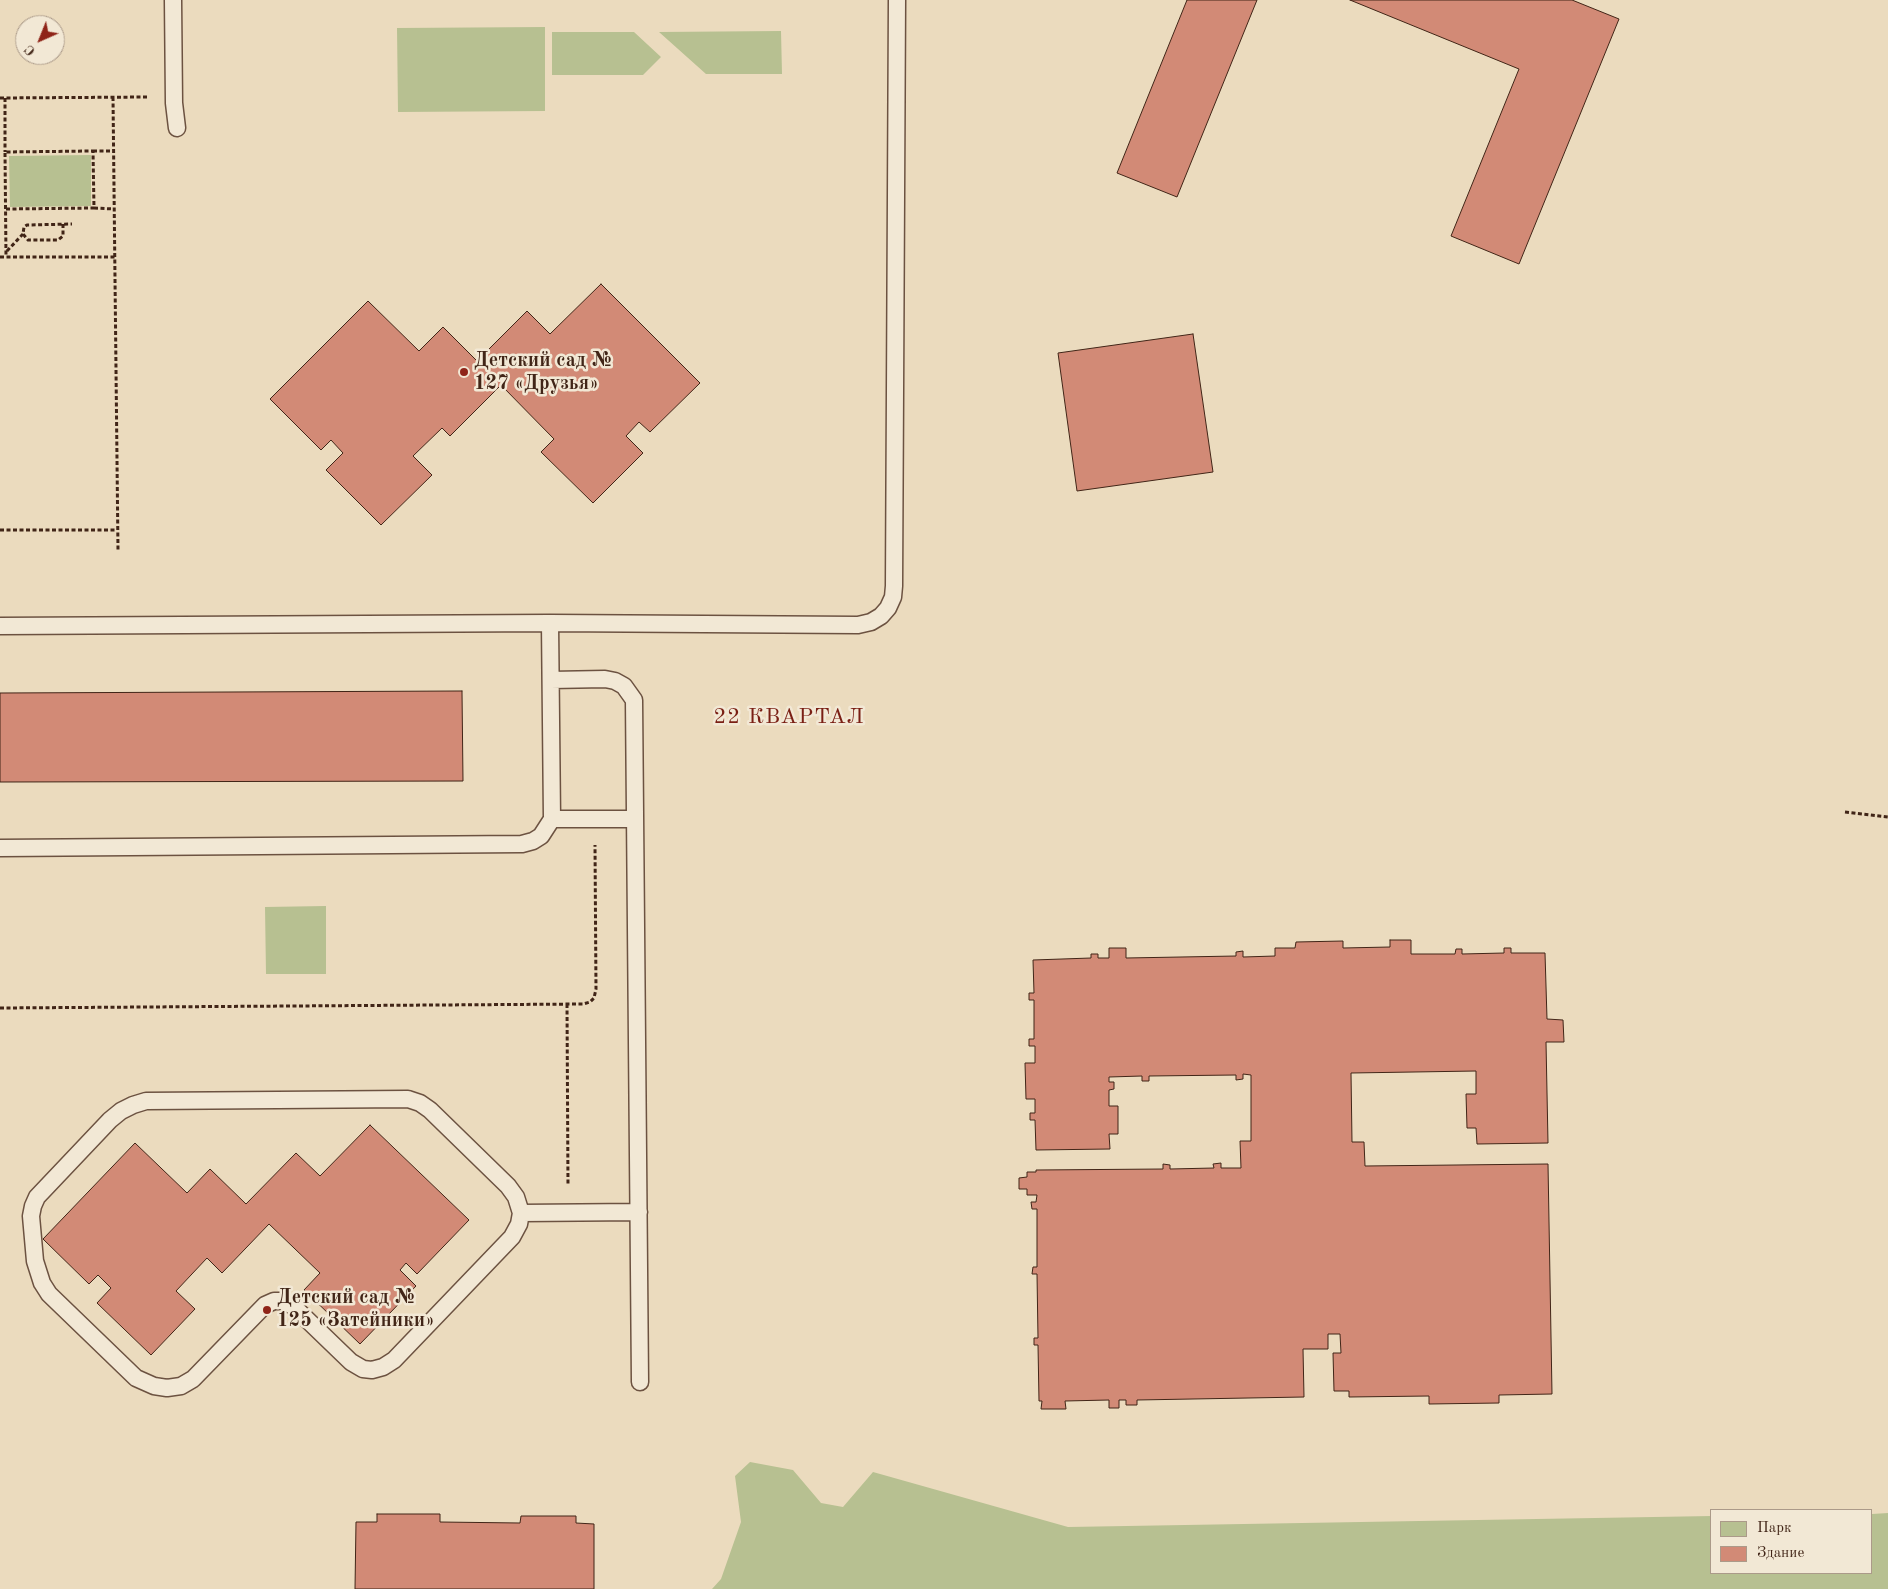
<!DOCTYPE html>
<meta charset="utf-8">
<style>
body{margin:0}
#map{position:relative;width:1888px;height:1589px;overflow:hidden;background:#ebdbbe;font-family:"Old Standard TT",serif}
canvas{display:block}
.legend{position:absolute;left:1710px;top:1509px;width:162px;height:65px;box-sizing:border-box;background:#f2e8d5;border:1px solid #ab9a89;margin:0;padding:6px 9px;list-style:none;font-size:15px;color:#412517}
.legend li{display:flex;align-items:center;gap:10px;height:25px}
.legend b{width:25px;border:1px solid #ab9a89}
.north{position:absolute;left:15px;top:15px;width:50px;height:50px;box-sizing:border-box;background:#f2e8d5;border:1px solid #ab9a89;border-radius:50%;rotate:224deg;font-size:14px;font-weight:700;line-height:20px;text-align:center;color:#412517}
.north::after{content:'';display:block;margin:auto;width:18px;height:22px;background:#8f2418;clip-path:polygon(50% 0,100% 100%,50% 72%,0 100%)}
</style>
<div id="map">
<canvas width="1888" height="1589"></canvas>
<ul class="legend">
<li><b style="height:14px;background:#b7c091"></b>Парк</li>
<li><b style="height:14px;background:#d28a76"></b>Здание</li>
</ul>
<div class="north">С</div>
</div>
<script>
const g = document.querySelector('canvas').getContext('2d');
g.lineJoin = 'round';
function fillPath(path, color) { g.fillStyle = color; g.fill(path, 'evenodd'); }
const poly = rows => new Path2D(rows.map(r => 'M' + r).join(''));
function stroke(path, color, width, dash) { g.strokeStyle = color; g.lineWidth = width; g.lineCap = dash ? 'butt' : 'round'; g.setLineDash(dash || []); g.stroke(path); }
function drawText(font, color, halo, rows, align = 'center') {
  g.font = font + ' "Old Standard TT",serif'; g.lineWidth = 5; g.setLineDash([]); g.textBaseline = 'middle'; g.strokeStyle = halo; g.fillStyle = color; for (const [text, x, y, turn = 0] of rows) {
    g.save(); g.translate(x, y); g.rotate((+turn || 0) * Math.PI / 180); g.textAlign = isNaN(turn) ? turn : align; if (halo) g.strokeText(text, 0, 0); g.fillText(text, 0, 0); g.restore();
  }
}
const green = poly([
 [545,27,545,111,398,112,397,28],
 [781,31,782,74,706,74,659,32],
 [552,32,634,32,661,57,643,75,552,75],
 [91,155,91,206,10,207,9,156],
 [326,906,326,974,266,974,265,907],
 [750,1462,793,1470,821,1503,843,1507,873,1472,1068,1527,1712,1516,1712,1573,1872,1573,1872,1514,1888,1513,1888,1589,712,1589,721,1579,741,1522,735,1476]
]);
const building = poly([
 [1187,0,1257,0,1177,197,1117,173,1187,0],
 [1350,0,1572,0,1619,19,1519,264,1451,236,1519,69,1350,0],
 [601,284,700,383,650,432,639,422,626,436,643,453,593,503,541,452,554,439,501,385,450,436,442,428,413,456,432,475,381,525,326,470,343,453,331,440,321,450,270,399,368,301,419,351,443,327,477,361,527,311,550,334,601,284],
 [1193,334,1213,472,1077,491,1058,353,1193,334],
 [462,691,463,781,0,782,0,693,462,691],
 [1390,940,1411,940,1411,954,1455,954,1456,949,1462,949,1462,954,1504,953,1504,948,1511,948,1511,953,1545,953,1547,1019,1563,1020,1564,1042,1546,1042,1548,1143,1477,1144,1476,1128,1467,1128,1466,1094,1476,1094,1476,1071,1351,1073,1352,1142,1364,1142,1365,1166,1548,1164,1552,1394,1499,1395,1499,1403,1429,1404,1429,1396,1349,1397,1349,1391,1334,1391,1333,1353,1341,1353,1340,1334,1328,1334,1328,1349,1303,1349,1304,1397,1137,1400,1137,1405,1126,1405,1126,1400,1119,1400,1119,1408,1109,1408,1109,1400,1065,1401,1066,1409,1041,1409,1042,1401,1039,1401,1038,1345,1034,1345,1034,1338,1038,1338,1037,1274,1032,1274,1033,1267,1037,1267,1037,1209,1032,1209,1031,1202,1036,1202,1037,1195,1027,1195,1027,1189,1019,1189,1019,1178,1027,1177,1027,1172,1036,1172,1036,1170,1163,1169,1163,1164,1170,1165,1170,1169,1214,1168,1213,1164,1221,1163,1221,1168,1241,1168,1240,1141,1251,1141,1251,1075,1243,1074,1243,1079,1236,1080,1236,1075,1149,1076,1149,1081,1142,1081,1142,1076,1109,1077,1109,1082,1114,1082,1114,1089,1109,1090,1109,1106,1118,1106,1118,1134,1109,1134,1110,1149,1036,1150,1035,1120,1030,1120,1030,1113,1035,1113,1035,1099,1026,1099,1025,1063,1035,1063,1035,1046,1029,1046,1029,1039,1034,1039,1034,1000,1029,1000,1029,993,1034,993,1033,960,1091,958,1091,954,1098,954,1098,958,1109,958,1109,948,1126,948,1126,958,1236,956,1236,952,1243,951,1243,957,1275,956,1275,948,1295,948,1296,942,1343,941,1343,948,1390,947,1390,940],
 [370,1125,469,1220,417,1274,406,1263,400,1270,416,1286,360,1344,304,1290,320,1273,269,1224,222,1273,207,1258,176,1291,195,1309,151,1355,97,1303,111,1288,98,1275,89,1284,43,1239,135,1143,187,1193,210,1169,246,1204,296,1153,320,1176,370,1125],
 [377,1514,440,1514,440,1522,520,1523,521,1516,576,1516,576,1523,594,1524,594,1589,355,1589,356,1522,377,1522,377,1514]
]);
const path = poly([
 [113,97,118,550],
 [0,98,148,97],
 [5,98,5,152],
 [93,151,114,151],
 [94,208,114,209],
 [6,209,94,208,93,151,5,152,6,257],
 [63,224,63,236,58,240,28,240,23,234,24,227,27,225,72,224],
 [7,251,23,234],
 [0,257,115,257],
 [0,530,117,530],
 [1845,812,1888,817],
 [567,1004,568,1186],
 [0,1008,583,1004,590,1002,594,998,596,989,595,845]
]);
const service = poly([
 [173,0,174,103,177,128],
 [550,623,858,625,871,622,881,616,888,608,893,597,894,586,897,0],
 [0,626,550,623,552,819,541,836,533,841,522,844,0,848],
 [551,680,605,679,615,681,624,686,634,700,640,1382],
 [552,819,635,819],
 [408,1099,420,1103,430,1110,508,1186,516,1197,521,1213,519,1224,512,1237,394,1360,383,1367,372,1370,363,1369,351,1362,293,1306,284,1301,274,1301,265,1305,193,1379,181,1386,167,1388,154,1386,136,1378,49,1294,42,1283,35,1261,31,1216,33,1206,37,1197,110,1120,121,1111,133,1105,146,1101,408,1099],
 [521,1213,639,1212]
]);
const markers = [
 [464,372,5,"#8f2418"],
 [267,1310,5,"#8f2418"]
];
const poiNames = [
 ["Детский сад №",474,361],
 ["127 «Друзья»",474,384],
 ["Детский сад №",277,1298],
 ["125 «Затейники»",277,1321]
];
const quarterNames = [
 ["22 КВАРТАЛ",789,717]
];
fillPath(green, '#b7c091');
fillPath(building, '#d28a76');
stroke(building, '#412517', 1);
stroke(service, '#6c5241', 19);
stroke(path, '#412517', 3, [4, 2.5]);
stroke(service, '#f2e8d5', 16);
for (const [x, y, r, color] of markers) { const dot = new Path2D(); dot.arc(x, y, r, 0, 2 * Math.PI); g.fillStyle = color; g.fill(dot); stroke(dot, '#f2e8d5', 2); }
drawText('bold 20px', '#412517', '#f2e8d5', poiNames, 'left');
g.letterSpacing = '1px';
drawText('22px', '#7a1f14', '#f2e8d5', quarterNames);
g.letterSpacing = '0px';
</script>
